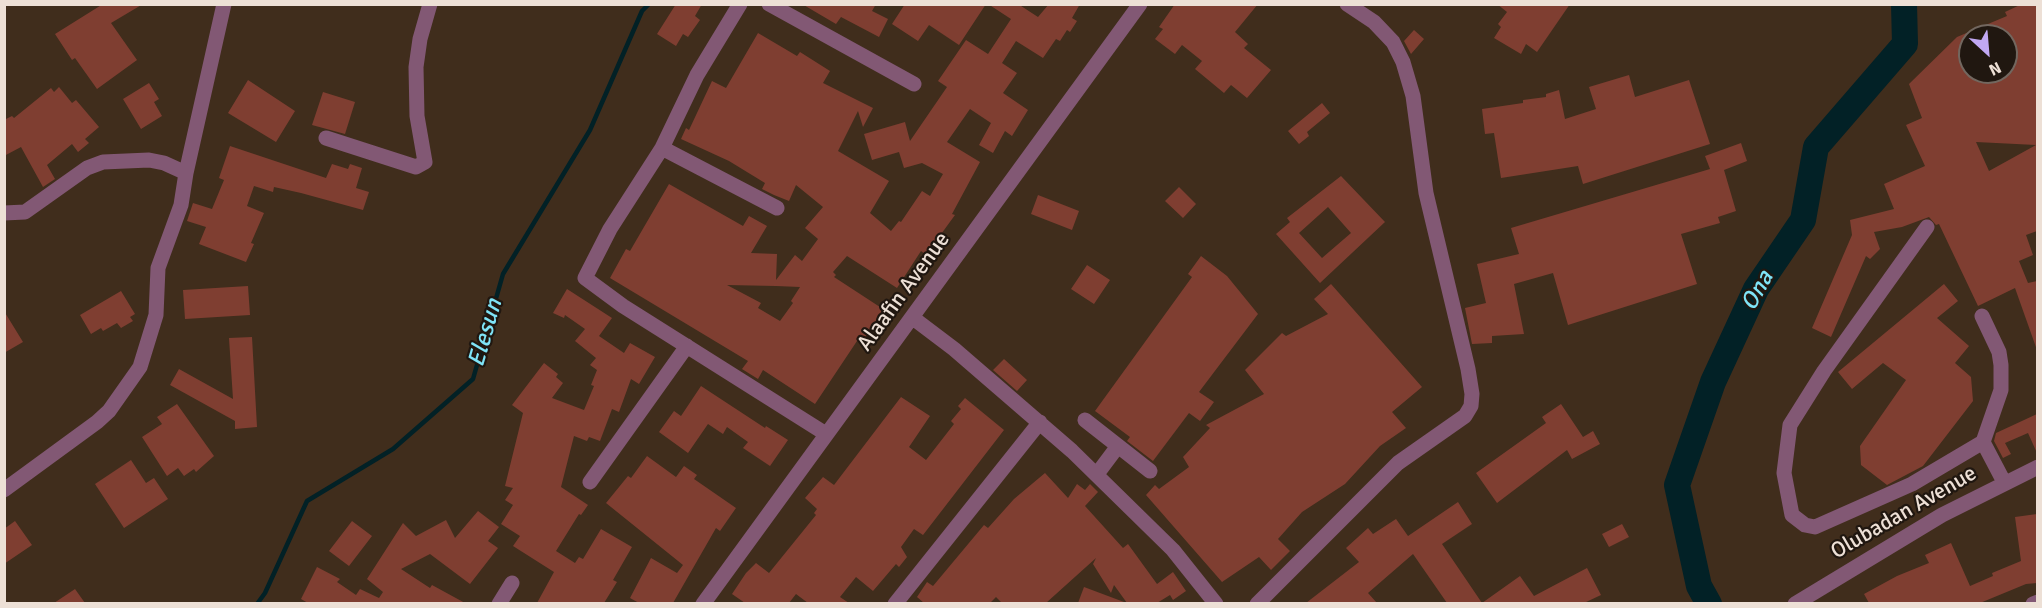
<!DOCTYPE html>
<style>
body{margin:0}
#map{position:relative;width:2042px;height:608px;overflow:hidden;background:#402d1c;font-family:Signika,sans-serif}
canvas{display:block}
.frame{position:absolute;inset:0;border:6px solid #ede0d6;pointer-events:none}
.north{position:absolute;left:1958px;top:24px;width:60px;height:60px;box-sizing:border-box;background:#201710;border:2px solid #72675f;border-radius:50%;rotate:154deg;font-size:16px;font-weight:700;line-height:24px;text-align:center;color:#ede0d6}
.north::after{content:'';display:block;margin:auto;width:21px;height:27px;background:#c1a8f3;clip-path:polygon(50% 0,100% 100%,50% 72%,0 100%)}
</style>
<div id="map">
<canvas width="2042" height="608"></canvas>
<div class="frame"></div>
<div class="north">N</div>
</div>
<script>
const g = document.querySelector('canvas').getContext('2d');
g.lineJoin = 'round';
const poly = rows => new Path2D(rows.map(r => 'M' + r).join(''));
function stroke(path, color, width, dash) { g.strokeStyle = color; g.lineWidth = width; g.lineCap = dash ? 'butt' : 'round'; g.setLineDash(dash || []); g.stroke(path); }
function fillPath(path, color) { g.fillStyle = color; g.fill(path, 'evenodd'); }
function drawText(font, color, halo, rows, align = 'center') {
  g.font = font + ' Signika,sans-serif'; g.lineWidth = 4.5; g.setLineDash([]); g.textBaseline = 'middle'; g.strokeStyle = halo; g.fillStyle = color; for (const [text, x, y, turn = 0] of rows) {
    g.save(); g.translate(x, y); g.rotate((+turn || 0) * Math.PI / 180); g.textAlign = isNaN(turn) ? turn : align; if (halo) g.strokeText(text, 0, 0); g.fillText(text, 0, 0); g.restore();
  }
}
const stream = poly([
 [257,604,265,593,307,501,393,449,473,379,503,274,590,130,642,11,649,4]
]);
const river = poly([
 [1709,604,1699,586,1677,485,1713,382,1756,289,1803,220,1816,147,1905,44,1904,4]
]);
const building = poly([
 [103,4,143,4,111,23,137,60,97,89,75,58,72,60,55,34],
 [676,4,702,4,695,16,700,20,688,37,683,34,676,46,657,34],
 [802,4,876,4,872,11,888,19,879,37,841,17,836,24],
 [905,4,986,4,959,45,929,25,918,41,892,24],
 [988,4,1018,4,1038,17,1049,4,1080,4,1072,18,1077,21,1070,32,1067,30,1060,41,1056,39,1043,58,1016,41,1002,63,1017,73,1003,93,1028,110,1012,136,1005,131,993,153,979,145,991,123,970,109,947,142,980,162,952,214,955,215,928,252,925,254,921,251,897,288,847,256,833,272,836,275,834,277,883,309,865,338,861,335,815,404,763,370,758,379,742,369,748,361,610,278,626,249,630,251,669,184,743,226,749,216,767,226,751,253,777,254,776,280,795,255,802,261,818,239,805,228,823,207,796,185,789,201,774,195,762,189,765,183,729,161,681,139,686,128,689,130,712,81,726,88,758,33,797,56,800,52,830,71,823,83,873,108,863,127,858,111,838,151,889,181,870,213,891,231,899,221,901,222,922,191,930,196,943,174,922,163,904,168,899,152,872,160,864,134,905,122,910,141,947,87,938,81,966,40,988,54,1011,19],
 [727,285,776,286,800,287,791,301,793,303,780,321,758,308,761,303],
 [1175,4,1258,4,1235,32,1248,44,1244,48,1271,70,1247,98,1231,85,1224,93,1195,69,1202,61,1182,45,1175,54,1155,39,1163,29,1159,27],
 [1497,4,1570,4,1537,52,1526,44,1521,54,1494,38,1501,27,1498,24,1507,12],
 [2022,4,2037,4,2037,231,2026,235,2033,255,2019,261,2028,283,2037,281,2037,350,2015,288,1978,306,1939,224,1936,225,1929,217,1902,227,1874,232,1880,249,1870,259,1866,256,1831,337,1812,328,1852,235,1850,220,1894,209,1884,184,1925,166,1906,125,1922,118,1909,84,1957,37,2007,16,2005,12],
 [1970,36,2006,36,2006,72,1970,72],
 [1976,142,2036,145,1989,171],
 [1414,30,1424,39,1411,54,1404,41],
 [1629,75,1635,97,1689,80,1710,144,1583,184,1578,166,1501,178,1494,133,1485,134,1482,109,1523,103,1523,100,1546,97,1546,94,1559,90,1565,119,1596,109,1589,87],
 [248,80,295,111,276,142,228,113],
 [149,83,159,99,154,102,162,116,141,129,123,99],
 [59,87,72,103,76,100,99,127,85,139,89,143,78,152,72,144,47,165,55,179,43,187,21,147,4,156,4,120,12,116,14,118,51,88,54,92],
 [323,92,355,102,345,134,312,125],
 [1322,103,1330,113,1307,132,1309,136,1299,144,1288,131],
 [1741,143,1747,161,1724,170,1736,211,1718,217,1720,223,1681,234,1697,284,1568,325,1553,273,1514,284,1524,334,1492,336,1492,343,1472,344,1465,308,1486,303,1477,264,1519,254,1511,228,1710,169,1705,156],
 [230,146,326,178,332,164,348,169,350,164,362,168,356,188,369,192,363,210,301,193,274,187,273,192,254,186,247,206,264,213,251,243,254,244,246,262,199,244,206,227,187,221,193,203,212,209,224,180,219,178],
 [1341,176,1385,222,1320,283,1276,234,1290,222,1287,218],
 [1328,207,1351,233,1322,258,1299,233],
 [1179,187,1196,204,1183,218,1165,201],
 [1038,195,1079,211,1072,230,1031,214],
 [1201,256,1227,276,1258,314,1199,392,1214,402,1200,421,1189,413,1153,461,1127,441,1130,437,1095,411,1192,277,1188,274],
 [1087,265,1110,280,1094,304,1071,289],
 [1331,284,1422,387,1392,412,1406,428,1380,446,1345,484,1302,512,1278,539,1290,551,1271,570,1259,557,1222,582,1146,495,1155,485,1159,489,1189,467,1183,457,1210,428,1206,425,1264,394,1245,370,1282,333,1286,336,1328,314,1314,299],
 [1944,284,1958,301,1937,318,1969,346,1955,363,1971,377,1973,401,1923,466,1887,485,1861,465,1860,446,1906,380,1883,363,1852,389,1838,372],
 [248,286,250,315,185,319,183,290],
 [567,289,612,318,599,336,624,353,630,343,655,357,639,384,631,379,619,412,612,409,600,441,589,437,587,441,574,436,561,487,588,505,581,515,579,514,556,551,575,563,579,557,583,559,601,529,632,547,613,580,617,582,604,603,537,603,554,572,513,546,520,536,501,524,513,505,505,500,513,488,505,486,523,413,512,405,544,363,558,374,556,377,563,383,552,398,584,410,594,386,591,385,597,370,590,365,596,358,575,341,585,329,565,315,564,318,553,313],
 [121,291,135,314,130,317,133,321,121,328,117,323,103,331,101,328,91,334,80,315],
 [4,311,23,342,4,353],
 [252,337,257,427,235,429,235,421,170,385,179,369,233,399,229,338],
 [1004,359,1027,380,1017,391,993,370],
 [701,386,765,428,766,426,788,440,770,466,743,448,748,442,727,427,723,434,708,424,688,453,659,432,674,411,681,416],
 [901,397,930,416,909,447,926,460,954,424,951,421,961,409,958,406,965,398,1004,430,923,535,914,529,901,547,907,557,899,567,896,564,873,591,856,577,840,597,849,603,808,603,796,594,789,603,745,603,732,594,746,573,756,563,769,573,816,515,814,513,817,509,805,498,823,477,834,485],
 [177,404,214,456,196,472,194,469,184,476,178,468,167,476,142,437,162,424,157,417],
 [1561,404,1583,437,1593,431,1600,444,1572,459,1567,450,1497,503,1476,473,1546,423,1542,417],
 [2037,414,2037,453,2028,433,2005,443,2011,454,2003,458,1994,441,1996,433],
 [647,456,676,477,684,466,697,475,694,479,736,508,720,531,716,528,673,603,639,603,630,598,651,558,677,573,683,565,606,503,628,476,631,478],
 [131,460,146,483,154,478,168,499,124,528,95,484],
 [1045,473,1068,498,1077,484,1085,490,1090,484,1098,492,1085,506,1123,548,1128,544,1157,584,1173,572,1186,591,1173,600,1170,595,1157,603,1127,603,1114,585,1111,593,1093,564,1096,558,1046,603,1002,603,996,597,990,603,924,603,917,597,927,582,933,586,984,525,988,528,1014,499],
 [1458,502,1472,524,1442,544,1482,603,1520,576,1534,596,1587,568,1601,595,1584,603,1447,603,1413,554,1368,593,1377,603,1306,603,1359,562,1346,548,1368,528,1373,534,1396,519,1408,536],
 [478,511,499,527,488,541,498,548,470,584,430,554,401,569,430,588,432,585,465,603,308,603,301,599,317,567,340,579,337,582,356,595,360,589,379,598,383,592,367,579,403,523,416,536,446,520,455,538],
 [2037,514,2037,583,2026,584,1980,603,1869,603,1864,594,1897,576,1929,563,1925,555,1951,543,1970,586,1993,576,1992,573,2021,561,2015,517],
 [15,521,32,545,4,564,4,529],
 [352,521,372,536,349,566,329,551],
 [1622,524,1629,537,1609,547,1602,534],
 [1084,587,1124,602,1124,603,1078,603],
 [75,589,85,603,54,603]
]);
const minor = poly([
 [740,4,697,75,662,148,610,229,585,278,623,306,826,434],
 [769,4,914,84],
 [326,138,416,167,425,162,417,116,416,67,420,39,430,4],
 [662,148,777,208],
 [4,213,25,212,87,168,103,162,149,160,164,163,186,173],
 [1927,227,1824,371,1790,425,1784,473,1792,515,1805,525,1815,527,1912,484,1983,442,2004,482],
 [1982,316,1999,352,2001,365,2001,390,1983,442],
 [913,318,954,349,1072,451,1173,550,1216,604],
 [1085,420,1150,471],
 [1097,474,1118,446],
 [590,482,687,346],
 [4,490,97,422,109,411,140,367,156,315,158,268,181,205,186,173,224,4],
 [499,604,512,583],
 [703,604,1140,4],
 [895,604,1040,422],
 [1257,604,1398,463,1465,416,1471,406,1472,394,1468,369,1426,193,1413,96,1403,62,1393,42,1374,22,1347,4],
 [1795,604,1942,515,2038,467],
 [2033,604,2038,602]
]);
const streetNames = [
 ["Alaafin Avenue",904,292,-54],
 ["Olubadan Avenue",1904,513,-30]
];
const waterNames = [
 ["Ona",1758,291,-61],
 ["Elesun",486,333,-74]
];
stroke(stream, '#022126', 4.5);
stroke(river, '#022126', 26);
fillPath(building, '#7f3e31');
stroke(minor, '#825874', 15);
drawText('22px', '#ede0d6', '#201710', streetNames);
drawText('italic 24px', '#7fe4f7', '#201710', waterNames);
</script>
